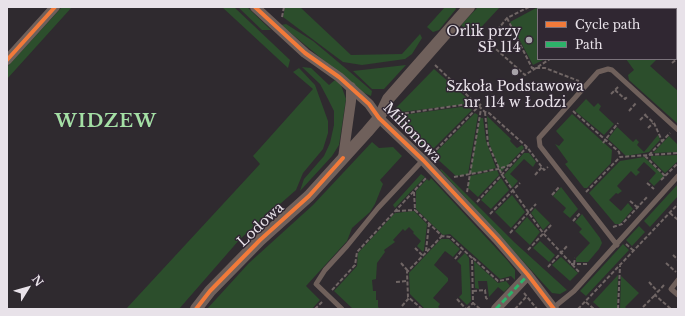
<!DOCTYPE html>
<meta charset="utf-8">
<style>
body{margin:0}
#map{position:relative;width:685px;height:316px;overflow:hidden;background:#2f2a2f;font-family:"Libre Baskerville",serif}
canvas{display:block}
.frame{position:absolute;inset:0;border:8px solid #e8e2e9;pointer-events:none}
.legend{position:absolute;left:537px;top:8px;width:140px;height:52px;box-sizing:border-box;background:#302732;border:1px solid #7a727b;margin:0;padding:5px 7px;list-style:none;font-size:12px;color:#e8e2e9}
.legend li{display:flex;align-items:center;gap:8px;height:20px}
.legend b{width:20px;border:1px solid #7a727b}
.north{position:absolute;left:8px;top:268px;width:40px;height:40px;-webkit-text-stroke:3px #302732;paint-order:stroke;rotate:53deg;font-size:11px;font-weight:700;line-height:16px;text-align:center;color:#e8e2e9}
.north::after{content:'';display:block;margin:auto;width:14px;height:18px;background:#e8e2e9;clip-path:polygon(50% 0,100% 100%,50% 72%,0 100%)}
</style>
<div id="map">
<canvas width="685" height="316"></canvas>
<div class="frame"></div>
<ul class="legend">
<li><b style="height:5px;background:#f17a3a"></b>Cycle path</li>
<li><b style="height:5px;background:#2db169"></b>Path</li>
</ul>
<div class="north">N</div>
</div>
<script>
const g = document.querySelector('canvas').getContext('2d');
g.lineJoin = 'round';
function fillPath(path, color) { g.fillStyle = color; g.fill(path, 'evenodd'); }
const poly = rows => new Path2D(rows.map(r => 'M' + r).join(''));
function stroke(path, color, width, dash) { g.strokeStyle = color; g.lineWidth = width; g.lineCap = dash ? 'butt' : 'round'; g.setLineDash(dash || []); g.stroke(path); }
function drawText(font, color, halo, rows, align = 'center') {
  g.font = font + ' "Libre Baskerville",serif'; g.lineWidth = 3; g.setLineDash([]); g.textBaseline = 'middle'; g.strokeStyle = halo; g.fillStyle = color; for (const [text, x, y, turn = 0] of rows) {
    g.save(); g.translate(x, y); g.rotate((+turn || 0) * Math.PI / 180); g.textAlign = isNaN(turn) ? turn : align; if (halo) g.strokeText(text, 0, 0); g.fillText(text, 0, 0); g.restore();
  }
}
const green = poly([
 [62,7,72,7,7,79,7,67],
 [222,7,234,7,290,60,288,68],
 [238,7,247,7,271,30,262,30],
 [285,7,300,7,351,55,402,54,420,34,422,38,412,54,405,59,362,65,343,62,283,17],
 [445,7,455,7,456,9,439,30,433,32,427,27],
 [478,7,500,7,473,36,461,25],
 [538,7,621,7,622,9,538,9,538,59,545,59,533,65,510,22],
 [286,24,313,41,350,72,372,91,371,96,362,92,281,25],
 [626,59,657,59,650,66,678,91,678,124,629,80,628,75,634,70],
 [406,65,384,89,372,89,353,71],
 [302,67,311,68,329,85,335,80,341,85,346,99,339,145,332,156,300,191,304,179,324,156,330,143,334,125,334,111,328,99,320,84],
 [299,68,315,85,328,121,328,133,323,149,303,173,296,190,240,239,179,309,126,309,260,164,253,156,313,89,293,72],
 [434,69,469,100,466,104,394,113,396,108],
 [586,99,594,107,598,103,601,106,599,110,614,124,604,135,575,111],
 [468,106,472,110,430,152,398,124,395,116],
 [475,113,478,115,468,174,456,176,433,155],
 [572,114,612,150,611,163,587,188,584,188,565,164,568,162,555,144,559,146,564,140,556,131],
 [487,116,511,139,510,141,517,148,522,145,524,148,501,172,489,143],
 [480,118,483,118,486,141,496,168,470,174],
 [617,127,633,142,636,139,639,142,637,145,644,152,658,135,660,140,649,152,626,156,608,139],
 [669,136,678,145,678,152,653,153],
 [372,142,379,148,393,147,402,156,380,180,383,184,375,204,370,212,352,228,347,241,306,286,320,300,312,309,207,309,249,263,313,205],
 [524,153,529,153,536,162,533,167,524,159,510,174,518,181,512,188,504,175],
 [678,155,678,161,665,173,651,159,651,156],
 [644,157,664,176,654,186,649,181,656,173,644,162,637,170,640,172,636,176,631,171,617,186,622,191,618,194,616,193,609,200,621,211,628,203,633,209,620,224,615,224,589,193,620,161],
 [441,169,514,242,567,290,560,294,552,293,440,170],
 [497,170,499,175,478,197,468,188,470,176],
 [421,174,425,177,395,208,393,205],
 [431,178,507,260,515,270,515,280,511,276,500,279,450,234,443,235,416,209,416,191,427,179,429,181],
 [501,178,509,190,491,209,481,200],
 [678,184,678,196,650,227,644,221],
 [561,187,578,209,570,218,563,212,566,208,553,196],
 [512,195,525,212,511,228,495,212],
 [535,208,550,223,543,230,531,213],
 [414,211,427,224,424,250,423,252,417,246,421,241,413,233,414,232,409,227,405,231,403,229,393,240,395,242,384,250,385,252,377,263,376,279,372,280,373,291,376,291,376,300,378,300,378,307,380,309,353,309,334,291,357,266,358,253,395,213],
 [582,214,600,238,602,243,599,249,588,262,576,262,576,258,590,243,579,232,582,229,575,222],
 [527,217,540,232,530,245,515,231],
 [639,226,645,232,632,246,626,240],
 [441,239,449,239,460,249,453,257,445,251,434,265,448,278,448,281,433,298,440,304,438,307,441,309,425,309,410,294,409,273],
 [540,241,555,255,549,262,533,248],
 [623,244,629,250,586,296,580,291],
 [465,253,469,258,471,301,467,305,459,297,462,294,461,265,457,261],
 [561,257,578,273,570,281,552,265],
 [474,261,498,283,506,281,510,286,504,292,498,287,489,297,487,281,478,281,479,289,475,288],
 [618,275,617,309,601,309,593,302],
 [621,276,639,293,625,307,627,309,620,309]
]);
const path = poly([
 [529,7,507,18,488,42,525,75,550,59],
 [623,7,624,9],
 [282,17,284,7],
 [507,18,532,68,545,68,579,81],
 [676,48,678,48],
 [672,63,678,58],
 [435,65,485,112,489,113,527,147,544,170,548,167],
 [615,90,625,99,628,96],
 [611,94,619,86],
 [573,111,619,152,620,157],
 [629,111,636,103],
 [485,112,488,144,502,175,543,233,580,273],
 [393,115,475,103],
 [645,115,654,123,662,141],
 [640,120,646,114],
 [648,128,653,123],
 [603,143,618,123],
 [432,154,482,103],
 [649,155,670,133],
 [645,156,665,176],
 [535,175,542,167],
 [454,177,498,169,510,165],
 [661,180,678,163],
 [647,183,654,189],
 [414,192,415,210,442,236,450,237,472,258,473,303,480,309],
 [467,192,481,109],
 [586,192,620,157,678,153],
 [552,195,560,186],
 [630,201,637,207],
 [477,202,527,147],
 [396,211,415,210],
 [670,213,678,220],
 [490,214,520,183],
 [573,221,581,212],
 [613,227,622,224,648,196],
 [510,233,536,204],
 [626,244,634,251],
 [415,248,423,256],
 [528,250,552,224],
 [426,251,429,224],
 [673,255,678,260],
 [473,258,498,281,509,279],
 [455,259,463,249],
 [401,263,408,271],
 [666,263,676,272],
 [571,264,588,264],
 [574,264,575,258],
 [548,267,568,245],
 [396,282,407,281],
 [649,282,658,292],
 [664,285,655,295,671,309],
 [332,290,355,265,357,252,427,177],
 [473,291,485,290,486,298,489,300],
 [524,293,537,309],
 [457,299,466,309],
 [586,302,594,309],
 [402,306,409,298],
 [643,307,655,295],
 [315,309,323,301],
 [422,309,408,297,407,272,442,236],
 [467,309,473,303],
 [515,309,526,297],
 [578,309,678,204],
 [618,309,620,266]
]);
const service = poly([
 [617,245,540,146,539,138,598,72,608,69,612,70,678,130],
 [678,280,671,289,678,295],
 [553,308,574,291,678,176],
 [342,309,316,284,325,270,347,246,378,208,423,160]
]);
const minor = poly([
 [255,7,305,53,339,77,369,104,379,118,423,160,497,239,528,275,554,309],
 [7,60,55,7],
 [343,158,351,101,351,87],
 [496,309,528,275]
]);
const tertiary = poly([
 [196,309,210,291,260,240,309,196,367,132,379,118,388,99,469,7]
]);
const quiet = poly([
 [496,309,528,275]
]);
const cycleway = poly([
 [255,7,305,53,339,77,369,104,379,118,423,160,497,239,528,275,554,309],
 [7,60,55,7],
 [196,309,210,291,260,240,309,196,343,158]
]);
const markers = [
 [529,40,4,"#a7a2a8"],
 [515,72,4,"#a7a2a8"]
];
const poiNames = [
 ["Orlik przy",521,32],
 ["SP 114",521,48],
 ["Szkoła Podstawowa",515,87,"center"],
 ["nr 114 w Łodzi",515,103,"center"]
];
const streetNames = [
 ["Milionowa",412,133,46],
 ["Lodowa",261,225,-43]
];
const districtNames = [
 ["WIDZEW",106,122]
];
fillPath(green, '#2c4e2c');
stroke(path, '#706665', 2, [4, 2]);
stroke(service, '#6f605b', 5);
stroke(minor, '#6f605b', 10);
stroke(tertiary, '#6f605b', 12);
stroke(quiet, '#2db169', 3, [6, 3]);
stroke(cycleway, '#f17a3a', 4);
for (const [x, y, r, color] of markers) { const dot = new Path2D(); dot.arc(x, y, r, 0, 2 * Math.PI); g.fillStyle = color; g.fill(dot); stroke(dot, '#302732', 1.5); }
drawText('14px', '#e8e2e9', '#302732', poiNames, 'right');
drawText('14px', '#e8e2e9', '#302732', streetNames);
g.letterSpacing = '1px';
drawText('bold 18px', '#a4dfa5', '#302732', districtNames);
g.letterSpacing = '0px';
</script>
